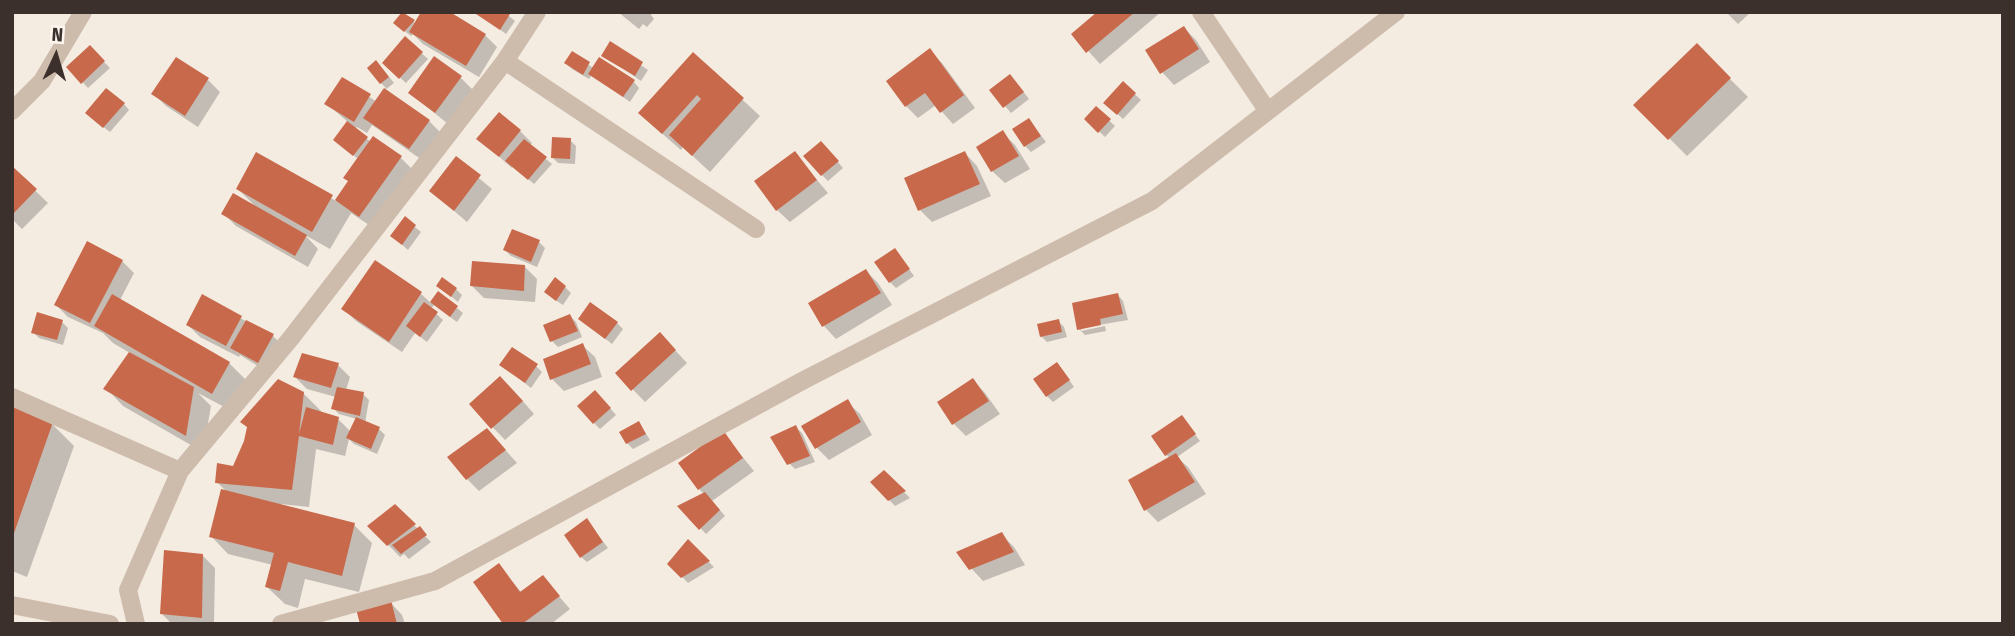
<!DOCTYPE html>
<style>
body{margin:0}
#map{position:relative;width:2015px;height:636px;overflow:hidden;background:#f4ebe1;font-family:"Fira Sans Condensed",sans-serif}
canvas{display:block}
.frame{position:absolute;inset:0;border:14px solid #3b302b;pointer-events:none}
.north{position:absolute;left:21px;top:21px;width:70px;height:70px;-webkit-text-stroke:5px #fbf5ee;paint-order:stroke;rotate:4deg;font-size:19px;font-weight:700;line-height:28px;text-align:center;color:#3b302b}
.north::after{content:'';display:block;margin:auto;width:24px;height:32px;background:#3b302b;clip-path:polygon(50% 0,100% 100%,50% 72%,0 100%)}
</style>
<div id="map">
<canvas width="2015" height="636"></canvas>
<div class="frame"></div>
<div class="north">N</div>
</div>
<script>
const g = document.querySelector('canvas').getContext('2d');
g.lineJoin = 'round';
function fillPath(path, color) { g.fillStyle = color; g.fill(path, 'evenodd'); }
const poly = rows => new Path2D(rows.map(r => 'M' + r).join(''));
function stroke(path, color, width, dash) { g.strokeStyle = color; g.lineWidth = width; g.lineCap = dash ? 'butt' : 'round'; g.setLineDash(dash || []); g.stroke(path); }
const shadow = poly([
 [504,12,515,21,506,34,479,14],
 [618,12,653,12,651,15,654,19,647,27,643,24,639,29],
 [1099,12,1161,12,1100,64,1073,34],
 [1726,12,1751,12,1738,24],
 [404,13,416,24,485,35,497,47,479,77,423,44,413,34,411,36,402,29],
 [1184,28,1196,40,1210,62,1174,85,1162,72],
 [406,39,428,59,406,83,384,63],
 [611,44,648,70,641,81,603,55],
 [1697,46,1748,97,1687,156,1636,105],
 [90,48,110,68,88,88,68,67],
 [930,51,942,63,975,108,953,124,936,105,918,118,906,106,888,81],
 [572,53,593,68,634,82,639,88,630,102,592,75,589,79,572,69,566,63],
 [693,54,760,116,710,172,683,147,681,150,658,130],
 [176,59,208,80,220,92,198,127,166,106,154,94],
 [382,68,394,83,385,90,386,88,381,83],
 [461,78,473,90,448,124,410,93],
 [342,79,377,102,429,121,441,133,422,160,372,125,367,133,357,127,355,129,371,142,373,138,401,158,413,170,372,227,351,213,330,249,305,235,318,249,308,267,236,226,223,213,256,207,238,189,257,155,336,201,349,182,358,159,335,140,348,122,327,104],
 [1016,82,1029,99,1011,113,992,91],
 [1123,83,1141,100,1123,119,1111,108],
 [124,104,129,110,110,132,93,119],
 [1096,108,1115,126,1105,137,1086,119],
 [500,114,520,131,532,143,530,146,552,164,534,184,513,166,512,168,479,139],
 [1029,120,1046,142,1031,152,1025,146],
 [1003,133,1015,145,1030,169,1005,183,992,171],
 [570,140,576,146,575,164,558,163,552,157],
 [827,149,843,168,828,181,822,175],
 [794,153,828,193,790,222,777,210],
 [965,153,977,166,991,196,932,222,920,210],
 [456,159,492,189,467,222,431,191],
 [12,168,48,203,22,229,12,219],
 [405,219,421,232,408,250,392,236],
 [539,242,545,248,537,267,511,256,505,250],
 [895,250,914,276,896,288,890,282],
 [122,261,134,273,120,300,229,363,247,381,230,410,198,393,211,406,203,452,123,406,106,388,130,353,113,343,103,333,68,317,56,305],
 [376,262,421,294,431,303,438,293,463,313,457,322,434,305,431,309,443,320,427,342,415,333,402,352,356,321,344,309],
 [525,267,537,279,535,302,484,298,472,286],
 [866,271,878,283,892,305,836,339,824,326,810,304],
 [438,286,456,289,462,295,458,302],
 [565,287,571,293,563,305,552,298],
 [1118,295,1123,301,1128,320,1081,328,1081,331,1105,326,1106,331,1085,335,1079,329],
 [202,297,273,336,285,348,271,374,240,355,239,357,200,337,188,325],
 [38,314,62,322,68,328,63,345,39,338,33,332],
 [570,316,576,322,582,337,558,347,552,341],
 [580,319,617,323,623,329,612,344],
 [1058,321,1064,327,1067,337,1047,342,1041,336],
 [582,345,595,357,602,377,564,391,552,379],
 [672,347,687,363,645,402,617,373],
 [338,365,350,377,346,390,363,394,369,400,365,423,379,429,385,435,377,454,354,444,349,439,345,456,316,449,309,507,281,504,281,506,354,525,372,543,359,592,305,579,298,608,285,604,267,587,273,565,228,554,211,536,228,493,217,482,234,468,303,393,321,411,321,413,338,419,351,432,357,419,339,414,333,408,336,397,307,389,295,377],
 [502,365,536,366,542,372,531,388],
 [1063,371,1074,387,1053,402,1047,396],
 [973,380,985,393,1000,414,966,436,954,424],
 [513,390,534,414,505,440,471,405],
 [601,398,616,415,600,429,594,423],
 [847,402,860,414,872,435,829,460,817,448,804,427],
 [12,407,52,424,74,446,27,577,12,571],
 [1182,417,1200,441,1177,457,1188,467,1206,494,1158,522,1146,510,1170,458,1166,455],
 [639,423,650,440,633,449,627,443],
 [796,427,802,433,815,462,795,469,789,463],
 [723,433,754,471,712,501,725,516,706,534,680,506,704,494,699,489],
 [499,443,517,463,479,491,467,479],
 [884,472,910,498,895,506,872,482],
 [395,506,431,542,409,559,404,554,400,557,370,526],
 [592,527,608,548,587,562,581,557],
 [1001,534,1014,547,1025,565,983,581,971,568],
 [688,542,714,567,688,583,670,564],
 [203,556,215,568,214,624,172,624,162,614],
 [498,565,522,593,543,578,570,609,551,624,506,624],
 [390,602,402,615,405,624,362,624]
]);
const building = poly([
 [402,12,415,20,404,32,393,23],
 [421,12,450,12,486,34,466,66,409,32],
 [478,12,507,12,510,14,500,30,476,14],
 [1097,12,1135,12,1086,53,1071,34],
 [1184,26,1199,49,1160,74,1145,50],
 [405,36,423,52,399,79,382,63],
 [610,41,643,62,635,76,601,56],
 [1697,43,1731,78,1668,140,1633,105],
 [90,45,105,61,81,84,66,67],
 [930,48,964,95,940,113,925,93,905,107,886,81],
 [572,51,590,62,583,75,564,63],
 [693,52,744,98,692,156,669,135,701,99,697,95,662,134,638,113],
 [434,56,462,76,435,113,408,93],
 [176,57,209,78,185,116,151,94],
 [599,57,635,80,623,97,588,74],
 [376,60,389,77,380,84,367,68],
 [1010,74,1024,92,1003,108,989,90],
 [342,77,371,94,354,122,324,104],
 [1123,81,1136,93,1117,115,1103,103],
 [106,88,125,103,103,128,85,113],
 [384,88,430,120,409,149,363,118],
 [1096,106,1111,119,1098,133,1084,119],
 [499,112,521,130,499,157,476,139],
 [1029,118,1041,136,1024,147,1012,129],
 [347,121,368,137,353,156,333,140],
 [1003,130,1019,156,991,172,976,147],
 [373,136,402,156,359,217,335,200,348,181,343,178],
 [552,137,571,138,570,159,551,158],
 [524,139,547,157,528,180,505,161],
 [821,141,839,161,821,176,803,156],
 [795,151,817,180,776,211,754,181],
 [965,151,980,184,918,211,904,178],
 [256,152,333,195,312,232,236,189],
 [456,156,481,175,454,211,429,191],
 [12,166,37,189,12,215],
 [233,193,307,235,295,256,221,214],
 [405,216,416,225,402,245,390,236],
 [512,229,540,240,531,262,503,250],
 [87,241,123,260,90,323,54,305],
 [895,248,910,269,889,283,874,262],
 [375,260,422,292,389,342,341,309],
 [472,261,525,265,524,291,470,286],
 [866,269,881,293,822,327,808,303],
 [442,277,457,288,451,297,436,286],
 [555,277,566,286,556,301,544,292],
 [438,291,458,306,450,317,430,302],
 [1118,293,1123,314,1100,319,1101,325,1077,330,1072,303],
 [112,294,230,362,212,394,94,326],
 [202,294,242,316,226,346,186,325],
 [424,302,438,312,420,337,406,326],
 [590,302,618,322,605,339,578,319],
 [37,312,63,320,57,340,31,333],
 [570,314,578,331,550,342,543,325],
 [1059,319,1062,332,1040,337,1037,324],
 [246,320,274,334,258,363,230,348],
 [660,332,676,350,631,391,615,373],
 [583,343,591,364,550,380,543,359],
 [512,347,538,364,525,383,499,365],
 [129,352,194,387,186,436,103,389],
 [302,353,339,363,331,388,293,377],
 [1057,362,1070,380,1046,397,1033,379],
 [500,376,523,401,491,429,469,404],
 [973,378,989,401,952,425,937,402],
 [278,379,304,392,299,434,306,407,339,417,333,445,299,436,292,490,215,483,217,463,233,466,244,441,247,427,240,422],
 [337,387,364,392,360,416,331,409],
 [595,390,611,408,593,424,577,406],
 [848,399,861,422,815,449,801,426],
 [12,405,53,422,13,536,12,536],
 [1182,415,1196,434,1165,456,1151,436],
 [356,417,380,427,371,449,346,438],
 [639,421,646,434,626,444,619,432],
 [796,425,810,456,787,465,770,437],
 [487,428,506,450,466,480,447,457],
 [723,430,743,458,698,490,678,463],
 [1176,453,1195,482,1144,511,1128,480],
 [884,470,906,491,888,501,870,482],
 [221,489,355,523,342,576,288,562,280,591,265,587,274,553,209,537],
 [705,492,720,510,699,530,677,506],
 [395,504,416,524,387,546,367,526],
 [587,518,603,542,580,558,564,535],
 [420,526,427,535,401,554,392,545],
 [1002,532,1014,552,969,570,956,552],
 [688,539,710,561,681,578,667,564],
 [164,550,203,554,202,618,160,614],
 [499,563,520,592,543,575,560,596,522,624,503,624,473,582],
 [391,600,397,624,360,624,356,609]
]);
const minor = poly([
 [1201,12,1267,110],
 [505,61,756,229],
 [12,111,42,81,83,12],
 [12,397,180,471],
 [12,605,110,624],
 [136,624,128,590,180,471,291,338,505,61,537,12],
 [281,624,435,581,804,380,1152,201,1396,12]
]);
fillPath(shadow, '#0003');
fillPath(building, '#c8694b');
stroke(minor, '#cdbbac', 18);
</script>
